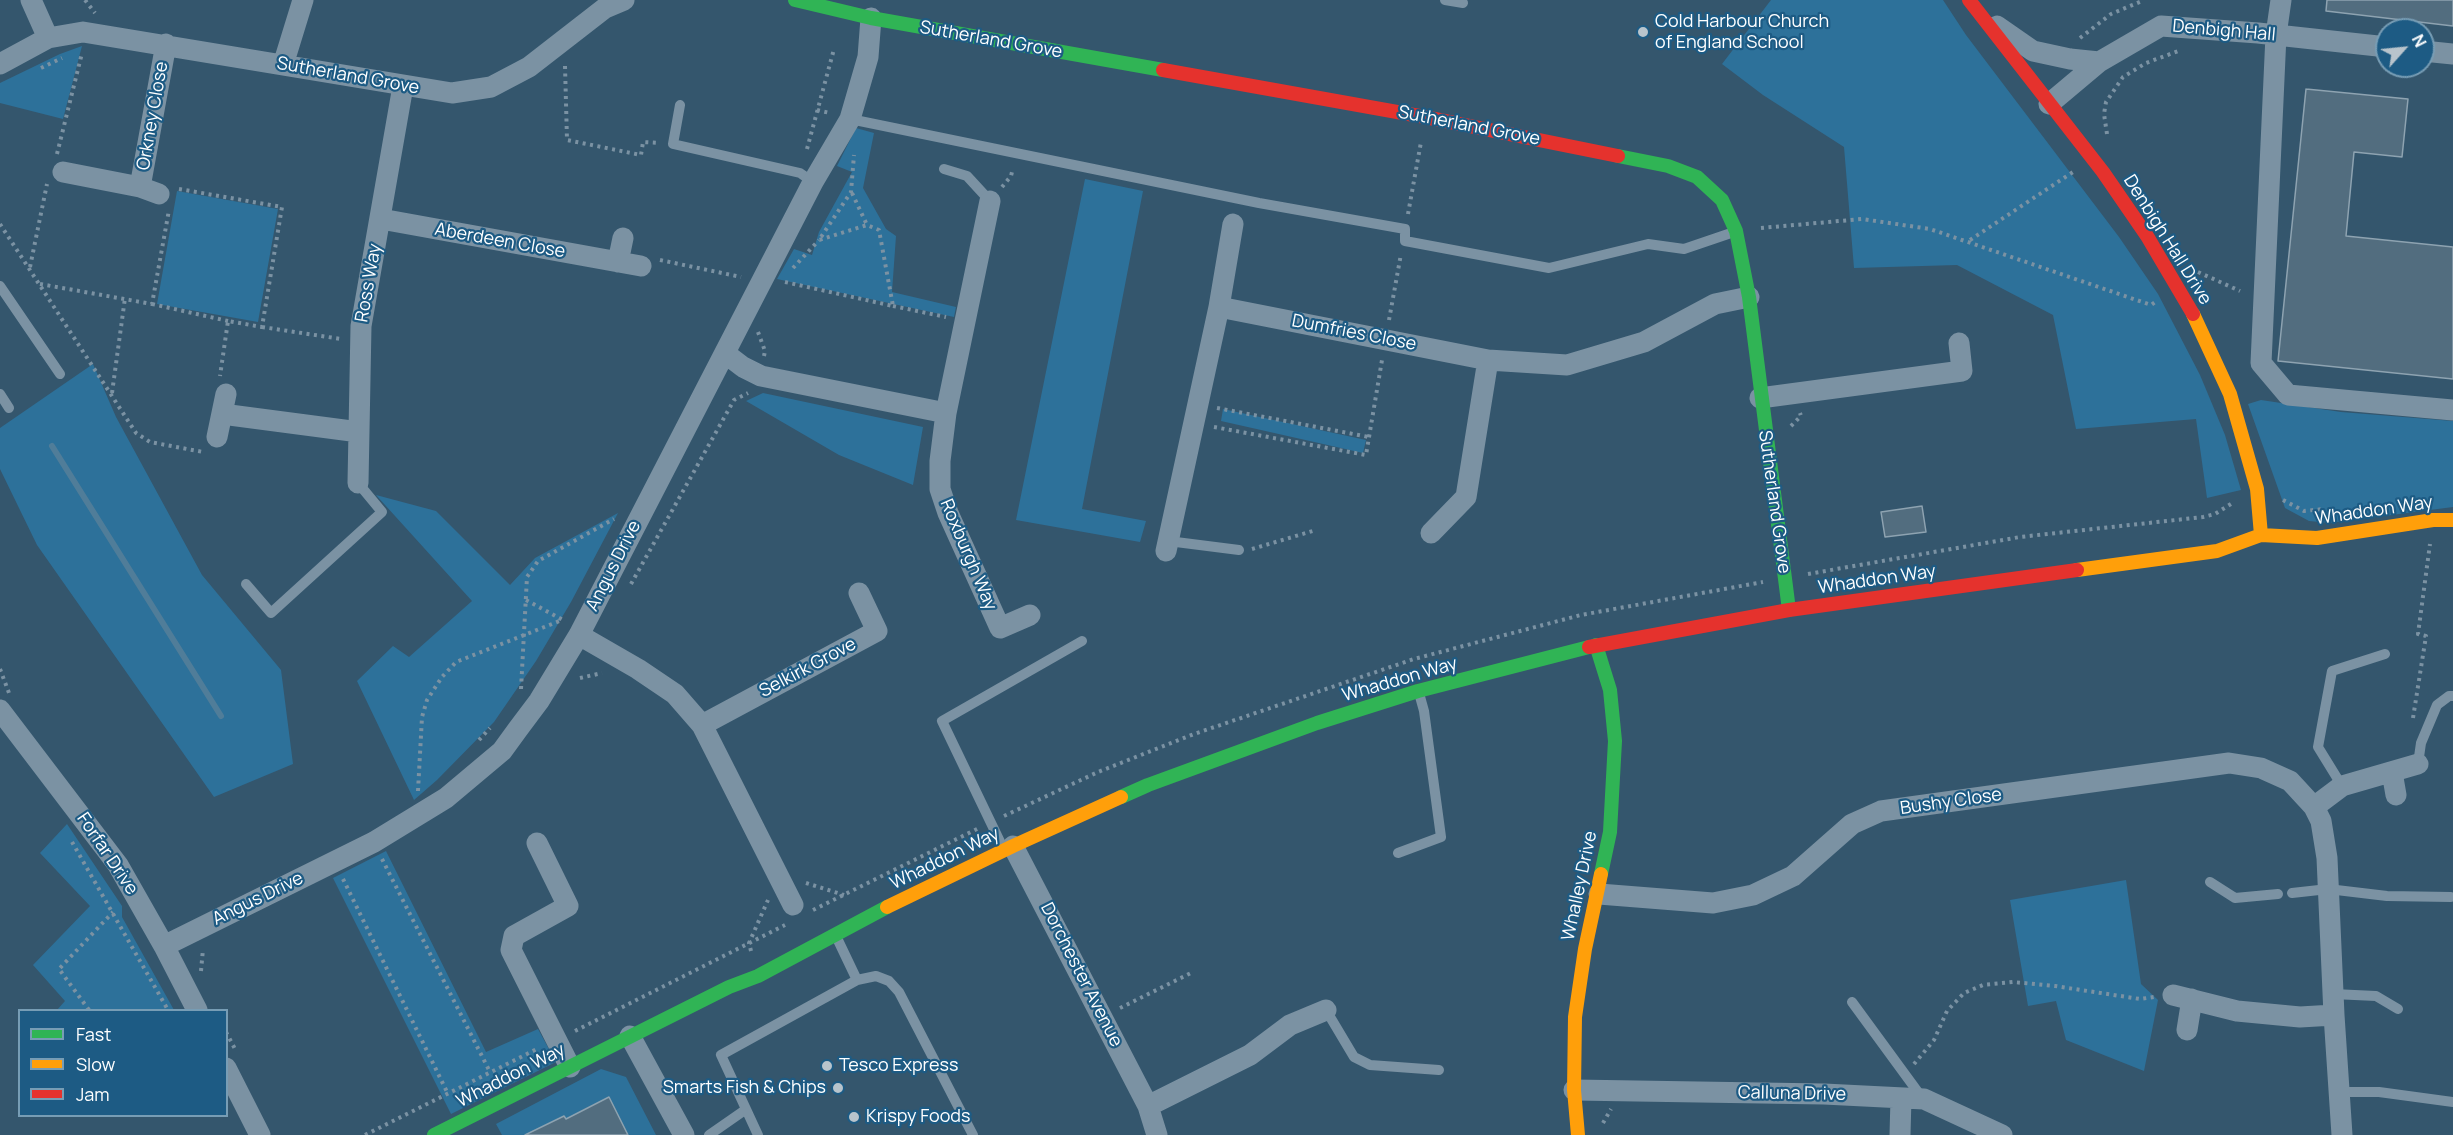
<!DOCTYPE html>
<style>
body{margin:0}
#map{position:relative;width:2453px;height:1135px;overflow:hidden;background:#34566d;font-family:Manrope,sans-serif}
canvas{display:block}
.legend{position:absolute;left:18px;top:1009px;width:210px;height:108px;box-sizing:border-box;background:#1d5b84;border:2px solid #779db5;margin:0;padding:8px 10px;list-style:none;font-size:18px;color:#fff}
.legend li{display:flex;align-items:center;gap:12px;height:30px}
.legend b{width:30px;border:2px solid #779db5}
.north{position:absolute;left:2375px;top:18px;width:60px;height:60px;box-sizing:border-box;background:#1d5b84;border:2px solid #779db5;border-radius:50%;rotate:63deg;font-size:16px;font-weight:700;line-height:24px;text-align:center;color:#fff}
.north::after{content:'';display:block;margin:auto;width:21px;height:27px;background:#b8c4cc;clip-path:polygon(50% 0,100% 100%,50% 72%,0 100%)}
</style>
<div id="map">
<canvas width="2453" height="1135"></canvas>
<ul class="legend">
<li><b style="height:8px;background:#30b455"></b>Fast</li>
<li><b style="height:8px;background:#ff9f0a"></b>Slow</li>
<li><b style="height:8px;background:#e5322d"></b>Jam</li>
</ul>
<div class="north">N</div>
</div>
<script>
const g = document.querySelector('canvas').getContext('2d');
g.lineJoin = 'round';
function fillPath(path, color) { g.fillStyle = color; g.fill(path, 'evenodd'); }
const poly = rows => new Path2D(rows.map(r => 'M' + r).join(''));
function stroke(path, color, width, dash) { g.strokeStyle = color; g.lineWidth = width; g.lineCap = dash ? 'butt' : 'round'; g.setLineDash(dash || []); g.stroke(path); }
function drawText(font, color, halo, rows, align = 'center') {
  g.font = font + ' Manrope,sans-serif'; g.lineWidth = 4.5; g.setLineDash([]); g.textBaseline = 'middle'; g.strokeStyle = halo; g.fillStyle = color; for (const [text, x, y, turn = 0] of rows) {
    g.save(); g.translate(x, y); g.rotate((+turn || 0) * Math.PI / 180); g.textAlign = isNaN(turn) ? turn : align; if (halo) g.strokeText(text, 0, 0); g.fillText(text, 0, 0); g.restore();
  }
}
const green = poly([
 [1771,0,1943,0,1966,35,2119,237,2158,294,2200,375,2225,435,2241,490,2207,498,2196,419,2076,429,2053,315,1957,265,1854,268,1844,147,1763,95,1722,64],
 [82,46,63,119,0,103,0,83,60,54],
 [856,128,874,133,863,188,886,229,896,236,892,292,956,307,954,317,777,279,794,249,812,255,819,232,852,172,837,166],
 [1085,179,1143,191,1082,509,1146,521,1140,542,1016,520],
 [177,191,278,209,258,322,157,304],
 [93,364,116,417,202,575,281,670,293,764,214,797,37,545,0,469,0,428],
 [763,393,923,427,913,485,839,455,746,401],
 [2261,400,2341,412,2453,421,2453,507,2330,523,2309,521,2285,508,2248,404],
 [1223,409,1366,440,1363,453,1221,421],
 [376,495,436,511,510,585,535,558,618,513,571,602,536,661,494,722,437,780,414,800,357,681,393,646,409,657,472,601],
 [67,824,122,906,122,917,174,1010,57,1010,65,1001,33,965,90,906,40,853],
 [386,851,486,1052,538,1029,556,1062,451,1114,333,878],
 [2126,880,2141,984,2158,1000,2144,1071,2066,1040,2056,1001,2028,1006,2010,900],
 [601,1069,626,1077,656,1135,628,1135,609,1097,582,1110,568,1124,564,1116,545,1125,542,1135,502,1135,496,1124]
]);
const stream = poly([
 [52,446,221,716]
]);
const building = poly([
 [2327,0,2453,0,2453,26,2326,11,2327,0],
 [2306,89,2408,99,2402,157,2354,152,2346,236,2453,247,2453,379,2278,361,2306,89],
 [1922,506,1926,532,1885,537,1881,512,1922,506],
 [609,1097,628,1135,525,1135,564,1116,566,1119,609,1097]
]);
const path = poly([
 [85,0,95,13],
 [2080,38,2111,14,2142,1],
 [565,66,567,140,641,155,643,142,659,143],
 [41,68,62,58],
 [817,110,830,113],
 [2107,134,2104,114,2106,102,2123,77,2146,63,2181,50],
 [807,149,834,49],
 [57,154,82,53],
 [1002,187,1011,176,1013,168],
 [179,189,282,207,262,327,228,321,220,376],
 [852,193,867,225],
 [1408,214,1421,142],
 [0,224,136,433,150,442,203,452],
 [1761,228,1862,219,1930,229,2151,305,2158,300],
 [1970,240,2073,172],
 [660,260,741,277],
 [30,267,47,184],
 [793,268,819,240],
 [2198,272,2240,291],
 [785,282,893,306,879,230,867,225,819,240,851,192,854,155],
 [40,284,152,304,169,210],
 [152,304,228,321],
 [893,306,946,317],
 [1389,320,1401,254],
 [262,327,341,339],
 [758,332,765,351,764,356],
 [112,393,125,298],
 [1217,408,1369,437],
 [1791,426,1801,416,1800,413],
 [1214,427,1366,455,1382,360],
 [2283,500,2304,511,2324,509],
 [1252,549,1316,530],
 [1808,574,2020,537,2203,517,2215,514,2234,502],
 [631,584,734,400,748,393],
 [526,600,563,620],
 [0,669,9,693],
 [580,678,602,673],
 [521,689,527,577,538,561,614,519],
 [2413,718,2426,636,2418,634,2430,544],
 [479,740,490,728],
 [418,791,422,717,427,700,442,677,456,662,562,620],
 [1004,816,1098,772,1194,734,1414,659,1581,615,1763,582],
 [72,842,168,1010],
 [382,859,490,1072],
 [343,879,448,1094],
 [806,883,844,895],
 [813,910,979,828],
 [751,951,749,943,768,900],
 [201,971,203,949],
 [1120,1008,1193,972],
 [89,1010,59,969,113,912],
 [575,1031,785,925],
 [226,1032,235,1049],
 [1914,1064,1934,1040,1947,1011,1964,993,1983,985,2013,982,2055,986,2140,999,2154,997],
 [1603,1123,1611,1109],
 [365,1135,539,1048]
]);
const lane = poly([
 [1445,0,1463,3],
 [680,105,673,144,800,173,813,182],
 [850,119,1259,203,1405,229,1405,241,1549,268,1648,244,1684,249,1734,232],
 [944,169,967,176,990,201],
 [0,286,60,374],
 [0,394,9,408],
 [1168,541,1239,550],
 [246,584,271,613,382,512,358,483],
 [2418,764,2421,743,2437,705,2449,696,2453,696],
 [2342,786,2318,747,2332,671,2385,654],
 [1004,850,942,721,1082,641],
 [1398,853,1441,837,1424,711,1419,693],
 [2210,882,2235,898,2278,894],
 [2292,893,2328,889,2387,896,2451,897],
 [836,936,857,980],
 [2333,994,2376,996,2398,1009],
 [1852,1002,1923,1099],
 [1326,1010,1354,1057,1370,1065,1439,1070],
 [2339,1092,2379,1092,2453,1102],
 [709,1135,745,1110],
 [758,1135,721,1055,857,980,876,976,889,981,899,992,973,1135]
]);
const street = poly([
 [31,0,48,38],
 [2281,0,2276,35,2261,363,2288,395,2453,410],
 [1997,26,2033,51,2070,59,2099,62],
 [2423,51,2453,54],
 [0,64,48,38,83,32,452,93,491,87,529,67,605,8,624,0],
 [283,65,303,0],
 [2049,104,2099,62,2161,26,2258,33,2387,47],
 [63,172,140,187,159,194],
 [140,187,166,44],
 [990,201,946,413,940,461,940,489,948,513,1000,628,1030,615],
 [381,219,641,266],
 [618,262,623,238],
 [1219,307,1488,360,1567,365,1644,342,1715,304,1749,297],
 [726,354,743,367,761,376,946,413],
 [1760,398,1962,371,1959,343],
 [222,414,359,432],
 [217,437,226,394],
 [358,483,361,326,403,86],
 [1431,533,1466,497,1488,360],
 [1166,551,1219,307,1233,224],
 [579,635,638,669,675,694,702,725,793,905],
 [0,710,118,865,164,946,197,1010],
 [702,725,877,631,859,593],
 [2392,772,2396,795],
 [2314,807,2342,786,2418,764],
 [537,843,568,906,514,936,511,950,570,1067],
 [1013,846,1148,1106,1157,1135],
 [1599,894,1713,903,1753,895,1793,876,1852,824,1881,811,2229,763,2261,768,2290,781,2314,807,2321,821,2327,858,2334,1015,2342,1135],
 [164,946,374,842,446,798,502,751,518,729,539,701,579,635,813,182,850,119,868,57,871,18],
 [2173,995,2237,1011,2300,1017,2334,1015],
 [2187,1030,2192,999],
 [630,1036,684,1135],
 [226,1068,260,1135],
 [1574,1090,1824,1094,1924,1099,2002,1135],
 [1148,1106,1250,1055,1290,1025,1326,1010],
 [1900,1135,1901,1098]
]);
const fast = poly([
 [795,0,871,18,1163,70],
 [1618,156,1668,166,1697,177,1722,200,1736,231,1749,297,1789,610],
 [1596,645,1610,690,1615,741,1610,832,1601,874],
 [1121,797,1148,785,1317,723,1418,691,1589,647],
 [434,1135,729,987,758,976,887,907]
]);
const slow = poly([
 [2193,314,2230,394,2257,489,2261,535],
 [2077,570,2217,551,2261,535,2317,538,2433,520,2453,520],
 [887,907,1013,846,1121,797],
 [1578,1135,1574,1090,1575,1017,1585,949,1601,874]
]);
const jam = poly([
 [1969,0,2103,172,2147,236,2193,314],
 [1163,70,1425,117,1618,156],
 [1589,647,1789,610,2077,570]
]);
const markers = [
 [1643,32,6,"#b8c4cc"],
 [827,1066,6,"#b8c4cc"],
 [838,1088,6,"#b8c4cc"],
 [854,1117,6,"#b8c4cc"]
];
const poiNames = [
 ["Cold Harbour Church",1655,22],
 ["of England School",1655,43],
 ["Tesco Express",839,1066],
 ["Smarts Fish & Chips",826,1088,"right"],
 ["Krispy Foods",866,1117]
];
const streetNames = [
 ["Denbigh Hall",2224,31,5],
 ["Sutherland Grove",991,40,10],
 ["Sutherland Grove",348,76,10],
 ["Orkney Close",153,116,-80],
 ["Sutherland Grove",1469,126,11],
 ["Denbigh Hall Drive",2167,240,58],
 ["Aberdeen Close",500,241,10],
 ["Ross Way",369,283,-80],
 ["Dumfries Close",1354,333,11],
 ["Sutherland Grove",1774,502,82],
 ["Whaddon Way",2374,511,-8],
 ["Roxburgh Way",968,555,67],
 ["Angus Drive",614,566,-63],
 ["Whaddon Way",1877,580,-8],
 ["Selkirk Grove",808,668,-28],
 ["Whaddon Way",1400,680,-16],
 ["Bushy Close",1951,802,-8],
 ["Forfar Drive",107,854,56],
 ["Whaddon Way",945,859,-26],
 ["Whalley Drive",1580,886,-78],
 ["Angus Drive",258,899,-26],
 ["Dorchester Avenue",1081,975,63],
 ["Whaddon Way",511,1076,-27],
 ["Calluna Drive",1792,1094,1]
];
fillPath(green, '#2d719a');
stroke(stream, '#507d99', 6);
fillPath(building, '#526d7f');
stroke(building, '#8ea3b1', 1.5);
stroke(path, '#7b92a3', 4, [3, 4.5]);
stroke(lane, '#7b92a3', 10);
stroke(street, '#7b92a3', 21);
stroke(fast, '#30b455', 14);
stroke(slow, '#ff9f0a', 14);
stroke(jam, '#e5322d', 14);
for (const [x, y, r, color] of markers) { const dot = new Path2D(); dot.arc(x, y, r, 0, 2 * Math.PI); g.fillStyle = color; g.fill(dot); stroke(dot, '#1d5b84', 2); }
drawText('18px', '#fff', '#1d5b84', poiNames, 'left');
drawText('18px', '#fff', '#1d5b84', streetNames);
</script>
